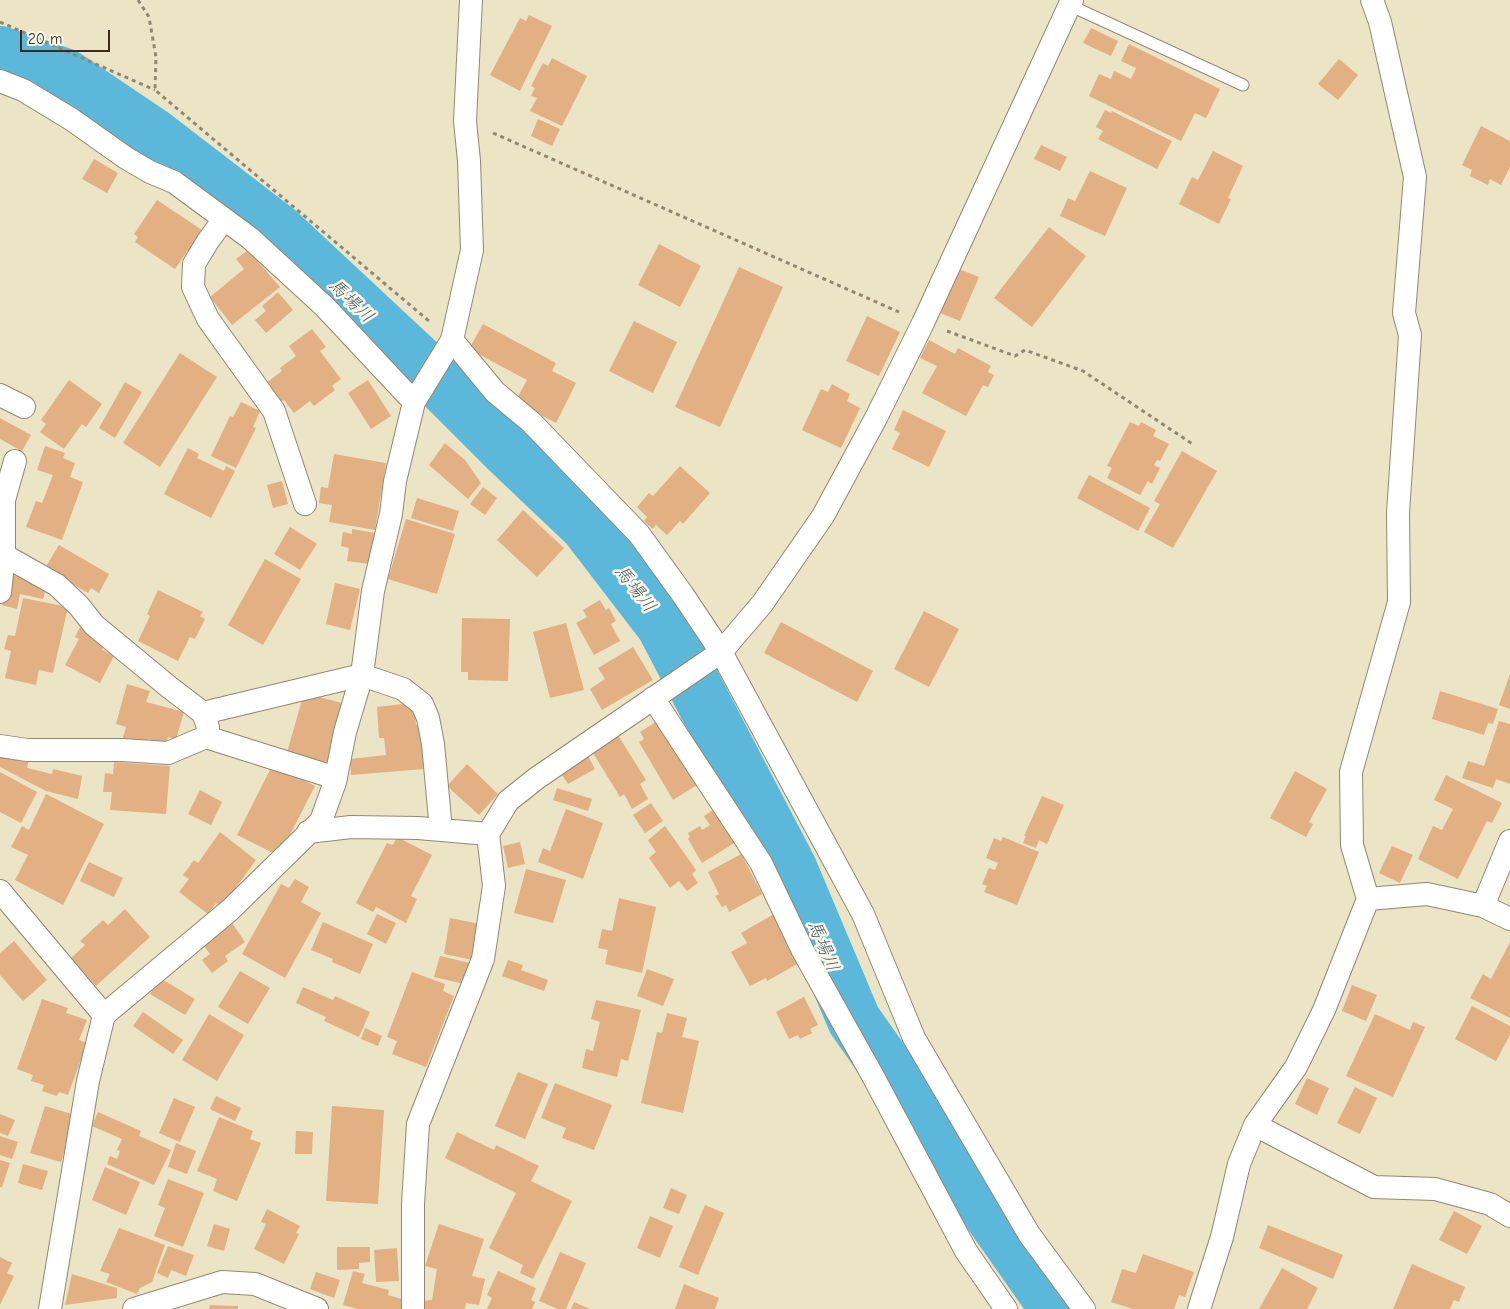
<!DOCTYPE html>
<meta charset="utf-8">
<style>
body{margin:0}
#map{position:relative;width:1510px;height:1309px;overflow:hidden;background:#ebe4c5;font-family:"Comic Neue",sans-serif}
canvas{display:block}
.scale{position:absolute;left:20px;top:30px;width:90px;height:22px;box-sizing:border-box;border:2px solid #3b2a1e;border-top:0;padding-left:6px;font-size:15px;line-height:18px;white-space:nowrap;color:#3b2a1e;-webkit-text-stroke:4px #fbf7ec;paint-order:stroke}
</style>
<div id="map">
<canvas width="1510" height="1309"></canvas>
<div class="scale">20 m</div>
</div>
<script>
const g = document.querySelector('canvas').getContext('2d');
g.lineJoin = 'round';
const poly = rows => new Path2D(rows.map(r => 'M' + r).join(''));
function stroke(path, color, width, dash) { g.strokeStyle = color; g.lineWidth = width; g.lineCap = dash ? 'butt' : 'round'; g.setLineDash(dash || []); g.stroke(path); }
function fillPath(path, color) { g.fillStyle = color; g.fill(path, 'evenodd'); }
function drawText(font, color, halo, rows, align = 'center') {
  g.font = font + ' "Comic Neue","Klee One",sans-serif'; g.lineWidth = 5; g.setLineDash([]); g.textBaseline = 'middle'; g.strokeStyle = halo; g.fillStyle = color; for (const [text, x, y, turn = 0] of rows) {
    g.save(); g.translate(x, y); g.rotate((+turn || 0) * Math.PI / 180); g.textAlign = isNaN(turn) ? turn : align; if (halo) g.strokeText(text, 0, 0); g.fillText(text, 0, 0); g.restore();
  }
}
const river = poly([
 [0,53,64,75,153,135,278,231,428,371,507,450,587,526,663,625,790,868,854,1020,1057,1309]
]);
const building = poly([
 [529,15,552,26,520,91,490,75,520,18,526,21],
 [1091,28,1118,41,1111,56,1083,43],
 [1129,44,1220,89,1206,118,1195,113,1181,141,1089,96,1099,74,1111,79,1114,71,1131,79,1136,68,1121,61],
 [552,58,587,76,562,126,530,111,537,98,531,96,535,88,531,86,543,63,548,66],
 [1339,59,1358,75,1338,100,1318,84],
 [1105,110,1111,113,1112,111,1172,141,1157,169,1098,139,1103,131,1096,127],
 [538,119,560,129,552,146,531,136],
 [1481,126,1510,141,1510,167,1501,185,1490,179,1488,185,1470,176,1472,170,1462,165],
 [1041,145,1067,157,1060,171,1034,159],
 [1213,151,1243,166,1228,198,1231,199,1219,224,1179,204,1192,177,1198,180],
 [94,159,118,173,107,193,82,179],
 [1090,171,1127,188,1105,236,1060,216,1068,198,1075,201],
 [157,200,205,232,192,253,188,250,175,269,135,242,138,237,134,234],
 [1049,227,1086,256,1032,327,994,298],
 [659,244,701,266,680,307,638,285],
 [248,250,280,287,232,325,210,297,244,269,236,259],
 [739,267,783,287,720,427,675,407],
 [959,269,979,277,960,321,940,313],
 [278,292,293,310,266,333,255,320,266,311,262,306],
 [867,316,900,332,879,376,846,361],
 [634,321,677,342,653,393,609,371],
 [483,324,556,363,552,371,576,383,556,423,515,402,527,380,469,349],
 [312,329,326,347,320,351,341,379,332,386,335,390,314,406,310,401,294,413,284,400,280,402,266,383,282,371,280,368,296,356,289,346],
 [929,340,955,354,958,348,991,366,988,372,994,375,988,387,983,385,966,416,922,393,937,366,920,358],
 [180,353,217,377,160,467,123,443],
 [69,380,102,404,86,427,82,424,64,449,40,432,46,424,41,420],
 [368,380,391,416,371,429,348,393],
 [125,382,142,392,115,438,99,428],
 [832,384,850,394,847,401,860,408,841,448,802,430,821,389,828,392],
 [241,402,260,411,253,427,256,428,236,468,211,456,230,416,233,417],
 [903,410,946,431,929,467,892,449,900,433,894,430],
 [0,418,31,435,22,451,0,439],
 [1130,422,1139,426,1141,422,1156,430,1153,436,1169,444,1160,461,1157,460,1154,465,1160,468,1152,484,1148,481,1140,495,1107,478,1112,468,1107,466],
 [445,443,465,460,481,483,468,499,429,465],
 [45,446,65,453,63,458,75,463,70,477,83,482,62,540,26,527,36,501,42,503,53,475,37,470],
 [188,448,199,454,197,458,224,471,226,466,235,471,211,518,164,494],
 [1182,451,1217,471,1173,548,1144,532,1160,504,1154,501],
 [334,454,386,463,375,530,329,522,332,505,319,503,321,487,328,488],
 [680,466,710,493,683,524,680,521,667,535,656,525,653,529,644,521,647,517,637,507,649,493,653,496],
 [1089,475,1150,508,1138,531,1077,498],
 [282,481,288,504,273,508,267,485],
 [483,487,497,498,485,515,470,504],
 [417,498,459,511,453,531,411,518],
 [523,510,564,548,537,577,497,540],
 [406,519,455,534,437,594,388,579],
 [290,527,317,544,300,570,274,554],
 [352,529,375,533,370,564,347,561,349,548,341,546,343,532,352,534],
 [59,545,109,574,99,593,91,588,88,593,45,568],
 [265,559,301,579,263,645,228,625],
 [10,571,47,585,43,599,20,594,17,609,2,605],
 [335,583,360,589,350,630,326,624],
 [158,590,203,612,200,616,205,619,195,639,190,637,178,661,138,641,150,616,147,614],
 [23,598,68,607,53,673,39,670,36,685,5,678,11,651,4,649,8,635,15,636],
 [600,600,606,610,609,608,616,621,611,624,620,641,594,655,576,623,587,617,583,610],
 [924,611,959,629,929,687,894,669],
 [462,618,510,619,508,681,468,680,468,672,461,672],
 [781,622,873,671,857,702,764,653],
 [566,623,584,690,550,698,533,632],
 [80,627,97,635,103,650,114,656,100,683,65,665,79,639,75,637],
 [633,647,653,680,602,710,590,689,605,679,598,668],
 [1510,674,1510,709,1499,705],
 [127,684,150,691,146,702,184,712,176,739,168,737,166,744,148,739,146,747,122,740,126,727,116,724],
 [1440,691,1498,709,1493,724,1488,723,1484,735,1432,719],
 [304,693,346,704,328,768,286,756],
 [403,704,415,710,416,725,420,724,424,769,351,775,350,759,386,755,384,738,379,738,377,707],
 [659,720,697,785,673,800,639,742,644,739,640,732],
 [1499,721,1510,724,1510,784,1496,779,1493,788,1462,778,1468,761,1484,766],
 [616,732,646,780,640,784,648,799,632,809,624,794,620,797,590,748],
 [585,751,595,769,568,784,557,767],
 [0,752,29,759,27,768,52,774,53,769,82,776,78,799,46,791,0,767],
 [114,762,170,766,166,814,110,810,112,792,103,792,105,773,113,774],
 [273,764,315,786,279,856,237,835],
 [467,764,498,794,479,815,447,786],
 [1295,771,1327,789,1309,822,1313,824,1306,837,1270,818],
 [0,772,37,792,21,823,0,812],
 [1446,775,1502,803,1492,823,1487,821,1458,879,1418,859,1433,826,1442,830,1453,809,1434,800],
 [557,788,592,799,588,811,553,800],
 [200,790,222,802,211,825,188,814],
 [46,794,104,824,63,905,15,880,28,855,11,847,22,826,29,830],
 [1042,796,1064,805,1047,844,1039,840,1036,848,1023,843,1026,836,1024,836],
 [651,803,663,821,645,833,633,815],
 [716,808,736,842,702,863,688,839,690,837,688,833,700,826,702,830,710,825,704,816],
 [566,809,603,823,583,879,538,862,543,848,550,851],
 [665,826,696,870,692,874,698,883,687,891,679,881,670,888,649,858,656,852,648,840],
 [220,832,256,860,222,907,216,903,208,914,179,892,189,879,183,875,194,860,198,863],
 [397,837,432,855,411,896,417,899,406,923,376,907,373,912,356,903,387,843,393,845],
 [1003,837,1039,852,1017,905,984,892,987,886,982,884,989,868,995,870,998,863,986,858,994,838,1001,841],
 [520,842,525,864,508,868,503,846],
 [1392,846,1413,855,1400,883,1379,873],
 [741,854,762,894,729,912,726,905,722,907,715,896,719,894,708,872],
 [89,862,123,878,114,897,80,881],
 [526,869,566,880,553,923,514,913],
 [295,879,309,887,301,902,321,913,285,978,242,954,281,884,289,888],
 [619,898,656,907,642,973,605,964,608,950,598,948,602,929,612,931],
 [125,909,150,937,96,986,71,958,85,945,80,941,103,920,108,925],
 [377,914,396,923,386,944,367,934],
 [774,914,801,962,767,981,766,978,750,986,731,952,747,943,741,933],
 [450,918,480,924,473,960,444,954],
 [323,922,373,944,360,974,332,962,333,959,311,950],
 [232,923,245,942,225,956,228,961,212,973,202,960,210,954,202,943],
 [14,941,47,980,23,1001,0,975,0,953],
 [1510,942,1510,1018,1470,998,1483,974,1491,979],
 [440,956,470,963,464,984,434,977],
 [508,960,523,965,521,970,548,980,544,991,502,976],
 [647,969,674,979,663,1006,637,996],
 [240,971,270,988,248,1024,218,1007],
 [412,972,445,984,443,991,454,996,426,1067,392,1054,397,1041,387,1037],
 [160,978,195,999,185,1015,150,994],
 [1352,985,1377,995,1366,1021,1342,1011],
 [303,987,333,1000,335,996,370,1012,359,1037,324,1021,326,1017,296,1003],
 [804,997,818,1025,810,1029,812,1033,800,1039,798,1035,789,1039,776,1012],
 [42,999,68,1008,66,1013,87,1020,79,1040,87,1043,68,1095,59,1092,57,1096,42,1091,44,1085,31,1081,33,1075,17,1069],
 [596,1000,641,1010,628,1061,621,1059,617,1077,582,1068,586,1049,593,1051,600,1022,591,1019],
 [1472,1006,1510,1026,1510,1035,1496,1061,1455,1039],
 [143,1012,183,1040,173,1054,133,1026],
 [667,1013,687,1018,682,1037,699,1041,683,1113,641,1103,657,1032,662,1033],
 [209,1014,244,1035,217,1081,182,1060],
 [1375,1014,1410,1030,1413,1022,1425,1027,1393,1097,1346,1076],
 [365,1028,382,1036,378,1046,361,1039],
 [518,1072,548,1084,525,1139,495,1126],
 [1307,1078,1329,1088,1317,1115,1295,1104],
 [555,1083,612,1105,594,1150,562,1138,566,1128,541,1118],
 [1355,1087,1377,1098,1360,1134,1337,1123],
 [216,1096,241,1108,235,1121,210,1109],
 [174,1098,195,1107,180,1142,159,1133],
 [45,1106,75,1115,61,1162,30,1153],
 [332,1106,384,1110,378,1204,326,1201],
 [98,1112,141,1131,139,1136,171,1150,154,1185,107,1164,110,1156,117,1159,120,1151,117,1150,122,1139,92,1126],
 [0,1114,15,1120,8,1136,0,1133],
 [219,1117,253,1131,250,1139,261,1143,237,1201,213,1191,217,1179,197,1171],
 [296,1131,313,1132,312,1154,295,1154],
 [457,1132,494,1150,496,1145,539,1166,531,1181,572,1201,533,1279,520,1273,523,1265,489,1248,516,1193,445,1158],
 [0,1136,18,1142,12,1159,0,1155],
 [176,1143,196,1151,187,1174,168,1167],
 [0,1160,10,1163,2,1187,0,1187],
 [23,1164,48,1171,42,1190,18,1183],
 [105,1167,140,1182,126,1215,92,1200],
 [168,1179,204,1193,183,1247,154,1236,165,1208,158,1205],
 [671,1188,687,1195,679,1214,663,1208],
 [705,1205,724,1213,698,1275,679,1267],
 [267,1209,300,1226,296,1233,299,1234,284,1264,254,1249,266,1224,261,1222],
 [1454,1211,1482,1226,1467,1254,1439,1240],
 [650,1216,673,1226,660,1258,637,1248],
 [214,1224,230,1229,224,1251,207,1246],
 [439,1224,484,1239,472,1276,485,1279,479,1305,466,1303,465,1309,422,1309,422,1301,432,1300,437,1269,425,1266],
 [1268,1225,1343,1255,1333,1279,1259,1248],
 [119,1228,165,1245,152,1282,140,1288,137,1294,106,1282,110,1274,100,1271],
 [168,1246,194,1255,186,1276,171,1270,168,1278,157,1273],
 [337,1247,370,1247,370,1262,359,1263,359,1269,337,1270],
 [397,1248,399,1281,376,1282,374,1250],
 [560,1252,586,1263,566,1309,558,1309,539,1301],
 [1143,1254,1194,1272,1185,1297,1179,1295,1174,1309,1133,1309,1111,1302,1122,1269,1136,1273],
 [0,1257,12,1263,7,1273,14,1276,0,1305],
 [1412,1264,1465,1287,1459,1302,1454,1300,1450,1309,1393,1309],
 [1282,1268,1318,1288,1307,1309,1259,1309],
 [353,1271,365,1274,362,1283,389,1290,388,1295,405,1300,402,1309,358,1309,343,1305],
 [498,1271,536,1288,531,1300,535,1302,532,1309,487,1309,492,1298,487,1295],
 [316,1272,340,1280,334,1298,310,1289],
 [72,1274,117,1288,117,1298,65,1305],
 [684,1284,719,1298,715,1309,675,1309],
 [574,1302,590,1309,571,1309],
 [210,1305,238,1306,238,1309,209,1309]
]);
const path = poly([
 [138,0,149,17,156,57,155,90,429,321],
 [0,22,155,90],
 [493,133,899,312],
 [947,331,1015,356,1025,350,1083,371,1194,445]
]);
const lane = poly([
 [1069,5,1243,85]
]);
const street = poly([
 [0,81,23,90,71,119,126,158,150,172,174,182,250,238,325,307,414,402],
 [224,219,208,241,194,264,193,287,208,319,274,411,305,504],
 [452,340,495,392,531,422,639,534,683,595,721,652,863,914,914,1038,1029,1234,1084,1309],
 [0,395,24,407],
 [0,553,57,585,79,606,94,625,169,687,203,713],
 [0,592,4,555,4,500,15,461],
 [653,698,761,863,803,951,874,1078,966,1251,1006,1309],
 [206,737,336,778],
 [0,746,27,750,123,750,168,753,206,737,208,727,203,713,362,675,403,689,422,704,428,718,433,744,441,830],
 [308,832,351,827,418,828,488,834],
 [0,891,104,1015],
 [1368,899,1427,894,1483,906,1510,919],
 [1483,906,1510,841],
 [1255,1125,1374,1187,1435,1189,1490,1204,1510,1216],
 [50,1309,88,1081,104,1015,230,910,321,821,335,782,345,732,362,675,373,591,391,514,395,481,414,402,452,340,472,250,469,161,465,121,471,0],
 [134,1309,222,1282,255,1284,317,1309],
 [413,1309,413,1204,418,1124,483,959,494,886,488,834,508,801,537,778,721,652,762,604,823,516,877,416,923,323,1072,0],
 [1199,1309,1222,1237,1239,1164,1255,1125,1296,1067,1324,1010,1368,899,1352,845,1351,772,1399,602,1398,513,1410,335,1404,313,1415,177,1380,22,1372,0]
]);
const waterNames = [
 ["馬場川",351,301,44],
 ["馬場川",635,589,52],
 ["馬場川",823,946,67]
];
stroke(river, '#5cb8da', 54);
fillPath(building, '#e3b084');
stroke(lane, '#938772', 13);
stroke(street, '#938772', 24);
stroke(path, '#938772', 3, [4, 4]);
stroke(lane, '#fff', 11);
stroke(street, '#fff', 22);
drawText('italic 18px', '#475c60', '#fbf7ec', waterNames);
</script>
